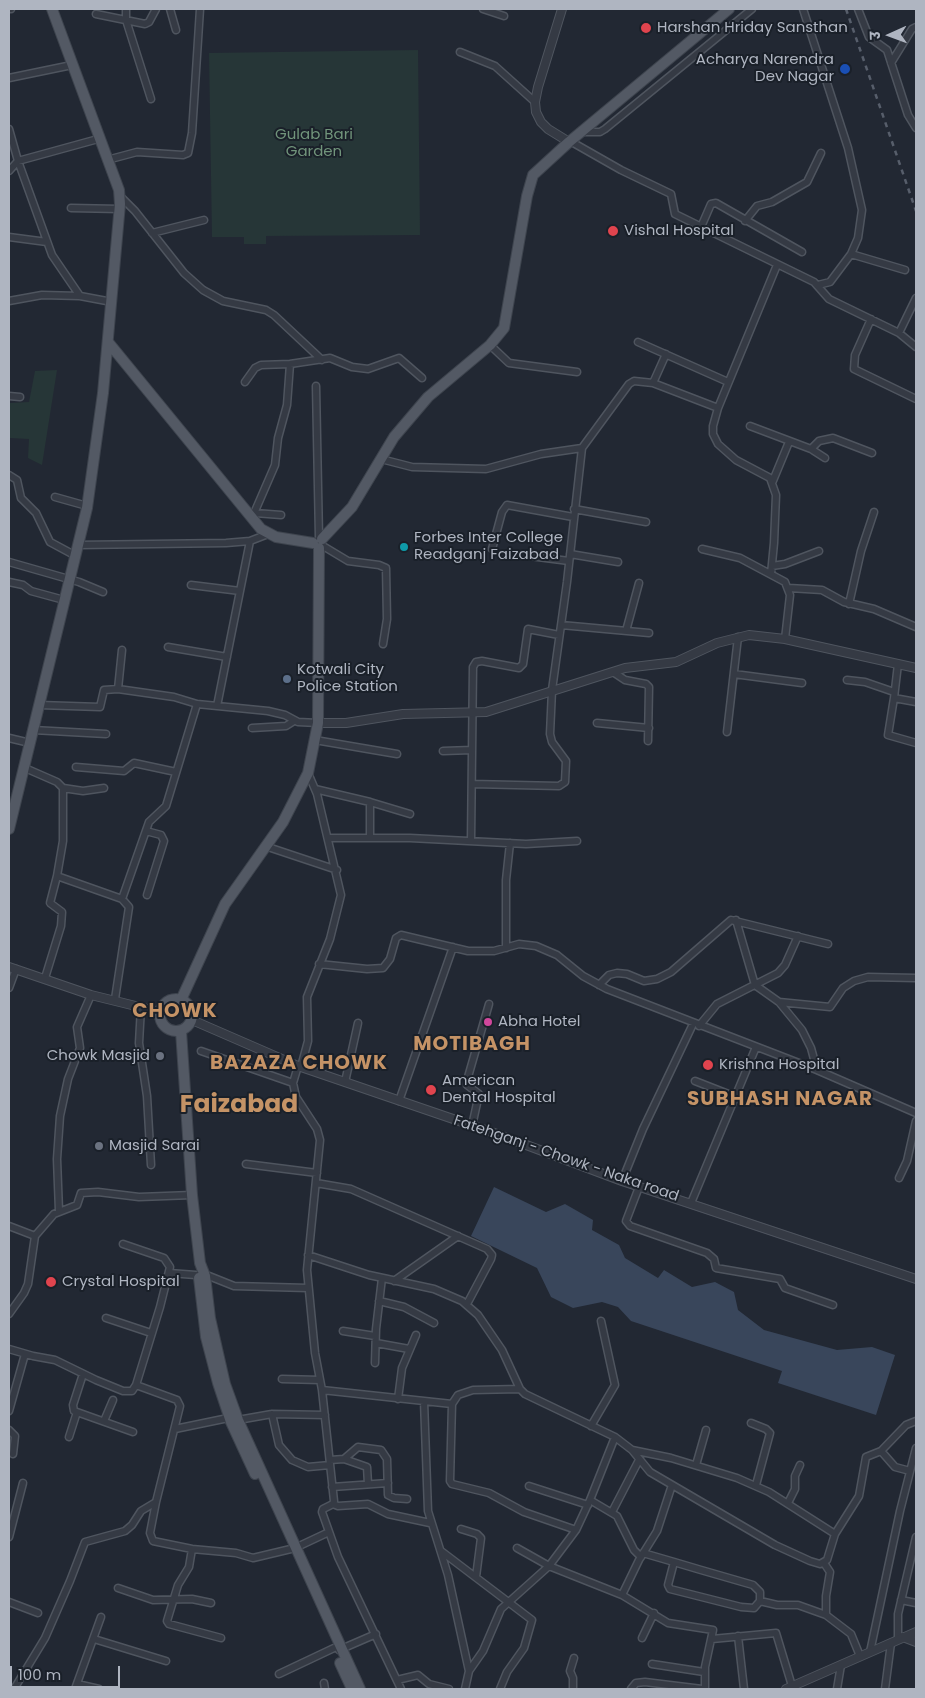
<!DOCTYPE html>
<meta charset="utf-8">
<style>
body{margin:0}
#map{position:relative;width:925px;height:1698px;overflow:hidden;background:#222833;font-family:Poppins,"Noto Sans Devanagari",sans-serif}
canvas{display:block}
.frame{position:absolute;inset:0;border:10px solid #afb5c1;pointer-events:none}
.north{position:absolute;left:865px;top:10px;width:50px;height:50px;-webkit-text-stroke:4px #1a2029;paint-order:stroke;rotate:268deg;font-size:14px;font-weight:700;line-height:20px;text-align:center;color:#afb5c1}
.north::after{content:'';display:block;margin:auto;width:18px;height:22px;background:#afb5c1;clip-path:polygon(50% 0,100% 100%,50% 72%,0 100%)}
.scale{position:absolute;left:10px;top:1666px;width:110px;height:22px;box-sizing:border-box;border:2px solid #afb5c1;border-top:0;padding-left:6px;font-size:15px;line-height:18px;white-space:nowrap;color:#afb5c1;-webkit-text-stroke:4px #1a2029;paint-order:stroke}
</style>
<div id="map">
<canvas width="925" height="1698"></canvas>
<div class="frame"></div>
<div class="north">उ</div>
<div class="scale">100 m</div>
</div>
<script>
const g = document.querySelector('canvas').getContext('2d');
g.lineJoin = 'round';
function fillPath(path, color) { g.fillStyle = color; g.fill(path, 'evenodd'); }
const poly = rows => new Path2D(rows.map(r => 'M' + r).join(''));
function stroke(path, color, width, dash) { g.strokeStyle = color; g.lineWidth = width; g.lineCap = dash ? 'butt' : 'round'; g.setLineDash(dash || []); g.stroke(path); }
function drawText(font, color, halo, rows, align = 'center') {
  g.font = font + ' Poppins,sans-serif'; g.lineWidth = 4; g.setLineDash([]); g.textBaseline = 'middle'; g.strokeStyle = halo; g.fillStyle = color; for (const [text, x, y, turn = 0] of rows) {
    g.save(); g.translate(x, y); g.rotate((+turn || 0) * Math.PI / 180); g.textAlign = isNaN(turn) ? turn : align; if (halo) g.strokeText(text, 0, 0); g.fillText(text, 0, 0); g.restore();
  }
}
const green = poly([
 [418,50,420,235,266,236,266,244,244,244,244,237,212,237,209,53],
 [57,370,42,465,28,458,29,439,10,438,10,403,29,402,35,371]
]);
const water = poly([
 [494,1187,546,1212,565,1204,593,1220,592,1230,619,1245,625,1258,658,1278,664,1270,692,1287,715,1282,734,1292,738,1310,764,1330,837,1350,872,1347,895,1355,876,1415,778,1383,782,1371,631,1321,618,1307,602,1302,573,1308,551,1297,537,1268,471,1236]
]);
const minor = poly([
 [10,9,11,9],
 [126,9,126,20,151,99],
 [170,9,176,30],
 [483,9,504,16],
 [803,9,848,148,862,210,858,238,851,254,830,282,818,285],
 [858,9,869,37,887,50,908,115,916,128],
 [96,14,145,24,149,22,156,9],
 [460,52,495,66,535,102],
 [891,63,912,29,916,27],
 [9,78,72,65],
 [9,129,18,161,9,171],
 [582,132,600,132,605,129,752,9],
 [570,141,621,170,671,194,675,214,814,282,829,299,899,333,916,347],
 [107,160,137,152,183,155,188,153,192,133,200,9],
 [120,196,135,211,184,273,203,290,223,301,266,310,274,315,322,360],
 [71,208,120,209],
 [745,221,757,206,772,202,807,182,821,153],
 [701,227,711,204,716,203,802,252],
 [152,233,204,220],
 [9,237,47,242],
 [851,254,905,270],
 [80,296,52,255,18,161,98,139],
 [9,301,42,295,80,296,112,302],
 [871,319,855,355,854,369,916,399],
 [899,333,916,298],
 [638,342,728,382],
 [490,345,509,363,577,372],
 [245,382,255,368,261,365,290,364,330,358,352,367,368,369,399,358,422,378],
 [653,383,666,354],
 [316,386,319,538],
 [9,396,20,397],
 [718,408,777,265],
 [750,426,811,449,825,458],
 [811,449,819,441,833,438,872,453],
 [381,459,412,467,486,469,541,454,582,448,629,384,634,381,653,383,718,408,713,426,713,434,718,444,736,460,770,478,776,495,774,543,771,574],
 [9,475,17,480,21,498,36,513,50,542,76,556],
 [772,483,789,442],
 [55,497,87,506],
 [574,509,646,522],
 [255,513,281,515],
 [252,518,275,465,278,438,287,405,290,364],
 [78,545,226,543,250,541,268,534],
 [323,546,348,561,379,565,386,568,387,619,383,644],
 [492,549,502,512,507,505,573,517],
 [702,549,740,558,785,582,790,595,785,639],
 [570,554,618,562],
 [530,556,569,561],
 [9,562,79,582,103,592],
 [772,566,785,564,819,551],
 [9,582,23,585,31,591,64,600],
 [191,585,240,591],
 [789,588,822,590,844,602,874,609,916,627],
 [849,604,861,551,874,512],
 [561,625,649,633],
 [626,631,639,583],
 [168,647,227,657],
 [122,650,118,689,174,697,197,704],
 [898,664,894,698,916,702],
 [613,672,625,680,646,684,649,687,648,741],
 [734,674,802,683],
 [847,680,865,682,894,692],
 [894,698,888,735,916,743],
 [39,705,100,707,104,690,118,689],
 [217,706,250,541],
 [597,723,649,728],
 [252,728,286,726,294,721],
 [33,730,106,734],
 [727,732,738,637],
 [9,738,30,743],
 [315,740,397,754],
 [443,751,472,750],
 [76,767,124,771,134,763,176,772],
 [25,768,57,782,63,788,63,841,57,876,122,899,129,907,115,999],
 [472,784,559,786,565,782,566,761,552,742,550,734,552,690,567,582,582,448],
 [63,788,83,791,104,788],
 [315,789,370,802,410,814],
 [370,802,370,837],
 [146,831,161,835,164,841,147,895],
 [329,838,410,838,526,844,577,841],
 [471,841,473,667,476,662,482,661,519,668,523,664,528,629,559,635],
 [265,846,337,870],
 [122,899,149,822,166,806,197,704,268,711,285,715,298,722,318,723],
 [736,920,755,985,779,1002,802,1030,811,1048,817,1070],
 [506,948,506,880,510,843],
 [319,964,367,969,383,968,390,959,396,938,401,935,468,951,494,951,519,944,536,946,557,955,583,976,607,989,817,1070,916,1113],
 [45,978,61,926,62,912,50,903,57,876],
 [599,985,609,975,617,973,627,974,644,981,657,979,671,972,731,920,828,944],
 [9,988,16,969],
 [779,1002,830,1007,843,988,854,981,868,977,916,978],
 [141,1007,139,1043,147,1096,151,1165],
 [699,1026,717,1004,778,973,785,965,798,936],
 [201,1051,293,1083],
 [298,1066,293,1083,296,1097,317,1129,320,1140,307,1270,315,1353,322,1390,334,1501,333,1504,323,1509,322,1512,338,1557,401,1689],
 [301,1067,308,1041,307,997,330,939,341,895,317,794,308,773],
 [695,1081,736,1097],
 [345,1082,358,1023],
 [399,1101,453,947],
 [472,1126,479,1094,467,1085,468,1077,489,1004],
 [246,1164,317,1173],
 [899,1178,907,1161,916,1121],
 [622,1181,643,1129,693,1024],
 [316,1183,351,1189,487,1249,492,1255,491,1259,467,1304],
 [639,1187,626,1221,630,1226,707,1253,714,1259,716,1268,780,1279,785,1288,833,1305],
 [691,1203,756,1047],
 [59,1211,57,1159,60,1116,68,1079,80,1048,77,1027,91,995],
 [9,1226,35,1236],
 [308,1255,369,1275,434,1289,462,1301,478,1315,502,1350,520,1389,525,1394,615,1437,632,1450,650,1472,775,1545,810,1561,820,1564,827,1560,835,1534,769,1492,737,1478,671,1458,632,1450],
 [169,1273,209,1276,234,1286,308,1288],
 [394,1281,458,1236],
 [379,1301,404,1307,434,1323],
 [9,1314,24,1293,28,1284,35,1236,54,1214,77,1205,81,1193,98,1192,139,1197,192,1195],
 [106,1318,151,1333],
 [343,1331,375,1336],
 [376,1343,409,1349],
 [9,1349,33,1356,55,1360,96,1380,123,1391,132,1391,136,1385,160,1307,170,1267,164,1258,123,1244],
 [375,1363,376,1329,382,1278],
 [83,1374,73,1405,74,1411,133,1432],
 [282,1379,320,1380],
 [136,1385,177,1400,180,1406,156,1502,150,1533,153,1541,192,1549,236,1553,253,1558,295,1548,329,1532],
 [322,1390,452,1404,450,1481,452,1484,489,1493,524,1512,576,1530],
 [398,1399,402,1368,416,1335],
 [424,1401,428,1511,448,1575,469,1671],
 [452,1404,458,1395,473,1390,520,1389],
 [9,1411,25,1354],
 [272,1414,279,1445,292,1460,308,1467,330,1465],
 [238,1420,272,1414,325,1415],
 [104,1421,113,1400],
 [751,1423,766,1429,770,1433,756,1485],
 [591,1426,615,1385,601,1321],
 [175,1429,233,1417],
 [9,1430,15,1436,13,1454],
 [69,1437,77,1412],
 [881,1451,895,1467,910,1471],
 [344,1459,367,1467,368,1484],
 [330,1460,344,1459,358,1447,381,1450,387,1459,388,1495,394,1498,407,1499],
 [696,1465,706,1430],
 [529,1486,588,1505],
 [332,1487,388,1483],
 [590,1500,617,1516,634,1550,641,1557],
 [788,1503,795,1489,795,1476,800,1465],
 [333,1504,338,1506,368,1504,388,1514,430,1523],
 [612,1512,639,1460],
 [461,1529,477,1534,481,1538,476,1577],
 [835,1534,859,1496,866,1457,881,1451,906,1425,916,1421],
 [9,1537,23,1483],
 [517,1548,549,1566,622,1595,668,1623,713,1630,705,1667,705,1689],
 [192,1549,189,1567,178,1585,167,1621,169,1624,221,1638],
 [441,1551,532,1620,524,1648,507,1672,500,1689],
 [643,1553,674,1562,701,1570,753,1585,760,1592,760,1601,754,1608,741,1607,670,1589,668,1585,674,1562],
 [824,1563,830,1572,826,1596,826,1615,851,1634,860,1656],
 [118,1588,153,1600,192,1599,211,1603],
 [622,1595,639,1560,657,1531,672,1485],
 [901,1600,916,1603],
 [760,1601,777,1605,798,1605,826,1615],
 [9,1602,38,1613],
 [738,1636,744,1689],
 [642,1638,654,1613],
 [94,1639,166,1661],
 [712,1639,776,1633,792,1686],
 [898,1639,898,1614,916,1537],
 [339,1650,376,1634],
 [870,1652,900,1511,916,1448],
 [652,1664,704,1672],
 [279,1674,334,1648],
 [397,1680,418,1675,429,1684,449,1689],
 [324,1683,325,1689],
 [77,1684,99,1689],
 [14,1689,45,1638,70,1581,85,1542,125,1531,132,1525,141,1511,156,1502],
 [75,1689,101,1617],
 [465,1689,469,1671,483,1651,501,1609,549,1566,576,1530,590,1500,615,1437],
 [573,1689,573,1678,570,1671,574,1658],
 [631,1689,636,1683,645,1682,702,1689],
 [837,1689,841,1665],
 [885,1689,891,1643]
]);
const tertiary = poly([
 [562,9,538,87,535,102,536,112,541,122,548,129,569,142],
 [318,723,346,723,403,714,486,712,625,668,676,662,717,643,749,635,785,639,916,668],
 [9,967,91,995,160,1012],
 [192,1020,298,1066,497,1134,622,1181,916,1279],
 [903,1637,916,1642],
 [786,1689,916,1632]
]);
const primary = poly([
 [108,342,261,529,276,537,313,543],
 [322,539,352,507,394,437,428,397,490,345,504,328,527,196,533,175,569,142,729,9],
 [9,829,87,508,103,393,120,204,119,190,52,9],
 '160 1015a16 16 0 1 1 32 0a16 16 0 1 1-32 0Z',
 [181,1000,225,904,283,822,308,773,318,723,319,548],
 [181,1031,192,1195,200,1263,205,1276,210,1318,225,1384,238,1420,360,1689],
 [199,1278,206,1337,218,1383,231,1422,255,1474],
 [340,1663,352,1689]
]);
const rail = poly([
 [846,9,916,211]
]);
const markers = [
 [646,28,6,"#e0444e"],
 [845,69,6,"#1a4fb4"],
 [613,231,6,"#e0444e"],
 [404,547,5,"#0f9aa8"],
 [287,679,5,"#5c6f8a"],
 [488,1022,5,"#d1479c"],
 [160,1056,5,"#6b7280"],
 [708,1065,6,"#e0444e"],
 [431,1090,6,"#e0444e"],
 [99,1146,5,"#6b7280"],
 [51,1282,6,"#e0444e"]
];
const poiNames = [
 ["Harshan Hriday Sansthan",657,28],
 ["Acharya Narendra",834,60,"right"],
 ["Dev Nagar",834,77,"right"],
 ["Vishal Hospital",624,231],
 ["Forbes Inter College",414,538],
 ["Readganj Faizabad",414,555],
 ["Kotwali City",297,670],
 ["Police Station",297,687],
 ["Abha Hotel",498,1022],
 ["Chowk Masjid",150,1056,"right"],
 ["Krishna Hospital",719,1065],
 ["American",442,1081],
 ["Dental Hospital",442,1098],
 ["Masjid Sarai",109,1146],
 ["Crystal Hospital",62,1282]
];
const parkNames = [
 ["Gulab Bari",314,135],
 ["Garden",314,152]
];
const streetNames = [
 ["Fatehganj - Chowk - Naka road",566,1159,19]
];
const districtNames = [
 ["CHOWK",175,1012],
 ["MOTIBAGH",472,1045],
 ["BAZAZA CHOWK",299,1064],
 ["SUBHASH NAGAR",780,1100]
];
const townNames = [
 ["Faizabad",239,1106]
];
fillPath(green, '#263637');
fillPath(water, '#39465b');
stroke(minor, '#4f555f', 9);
stroke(tertiary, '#4f555f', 10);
stroke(primary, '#3e444e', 12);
stroke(minor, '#353a44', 6);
stroke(tertiary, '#353a44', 8);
stroke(primary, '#535964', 10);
stroke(rail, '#575e6b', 2.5, [5, 5]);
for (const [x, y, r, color] of markers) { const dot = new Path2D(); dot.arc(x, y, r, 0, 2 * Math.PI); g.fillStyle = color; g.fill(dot); stroke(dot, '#1a2029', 2); }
drawText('15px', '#afb5c1', '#1a2029', poiNames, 'left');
drawText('15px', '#71947b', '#1a2029', parkNames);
drawText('15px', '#afb5c1', '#1a2029', streetNames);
g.letterSpacing = '1px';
drawText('bold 20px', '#c59366', '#1a2029', districtNames);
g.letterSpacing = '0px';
drawText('bold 25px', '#c59366', '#1a2029', townNames);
</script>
